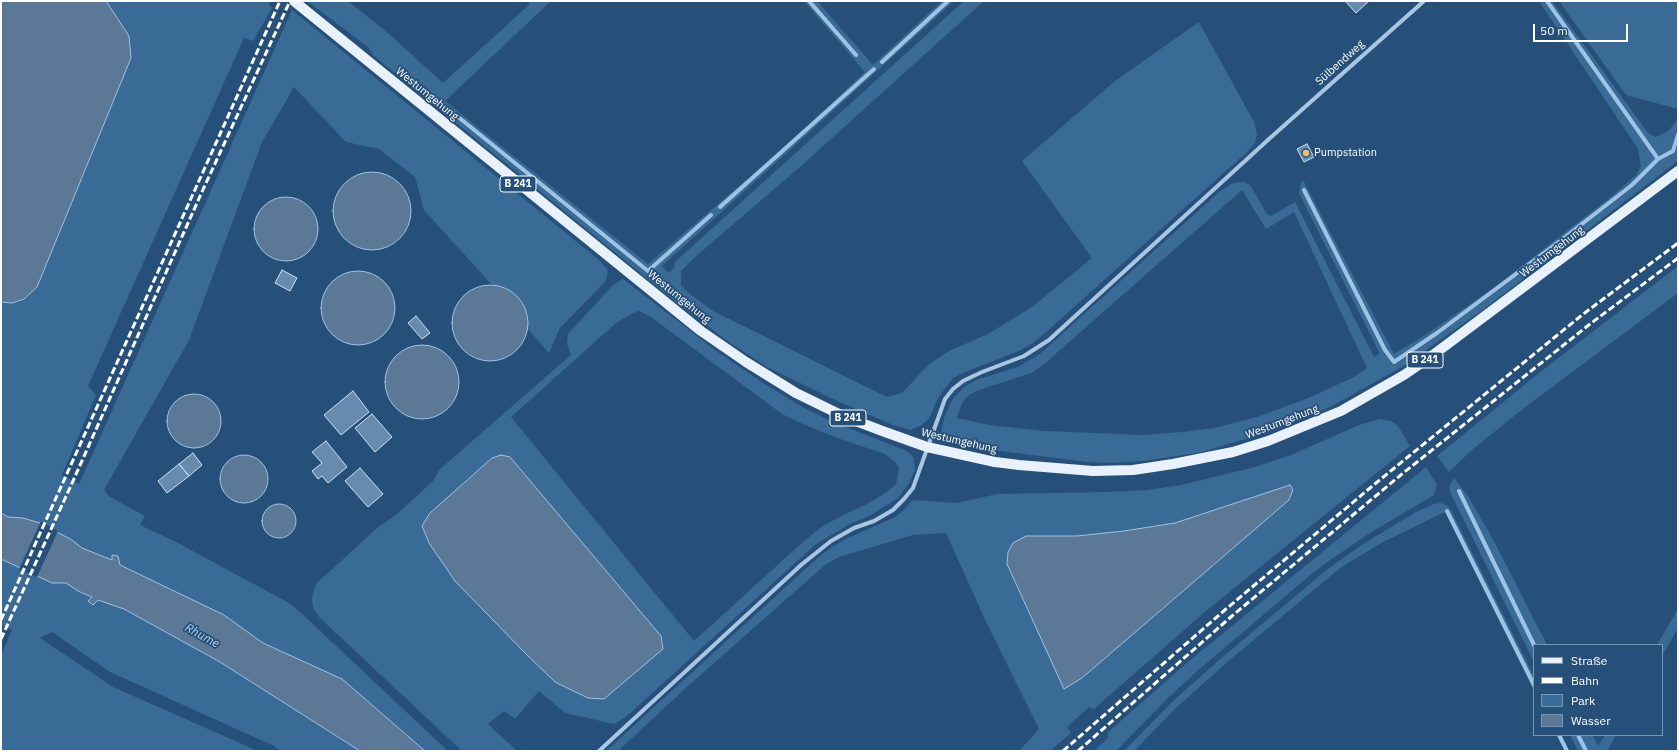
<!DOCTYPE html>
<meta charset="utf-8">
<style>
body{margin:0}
#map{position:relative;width:1679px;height:752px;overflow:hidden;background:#265079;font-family:"IBM Plex Sans",sans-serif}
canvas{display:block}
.frame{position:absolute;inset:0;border:2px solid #fff;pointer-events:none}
.legend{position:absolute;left:1533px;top:644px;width:130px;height:92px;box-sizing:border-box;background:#265079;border:1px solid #7d96af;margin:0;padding:5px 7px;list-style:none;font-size:12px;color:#fff}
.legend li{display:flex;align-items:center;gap:8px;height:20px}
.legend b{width:20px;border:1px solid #7d96af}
.scale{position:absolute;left:1533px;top:24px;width:95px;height:18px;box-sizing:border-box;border:2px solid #fff;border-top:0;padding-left:5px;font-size:12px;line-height:14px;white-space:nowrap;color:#fff;-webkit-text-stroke:3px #265079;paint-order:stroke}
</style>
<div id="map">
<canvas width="1679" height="752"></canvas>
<div class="frame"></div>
<ul class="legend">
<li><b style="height:5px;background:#e9f1fc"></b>Straße</li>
<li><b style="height:5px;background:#fff"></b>Bahn</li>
<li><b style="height:11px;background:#3a6a96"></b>Park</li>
<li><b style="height:11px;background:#5b7997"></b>Wasser</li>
</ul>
<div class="scale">50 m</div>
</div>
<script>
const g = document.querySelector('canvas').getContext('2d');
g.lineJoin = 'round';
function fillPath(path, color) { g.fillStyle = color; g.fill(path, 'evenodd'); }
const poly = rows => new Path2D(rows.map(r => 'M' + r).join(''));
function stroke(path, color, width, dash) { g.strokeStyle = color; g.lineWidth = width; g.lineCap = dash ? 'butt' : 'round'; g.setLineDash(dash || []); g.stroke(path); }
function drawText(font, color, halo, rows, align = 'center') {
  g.font = font + ' "IBM Plex Sans",sans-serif'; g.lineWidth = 3.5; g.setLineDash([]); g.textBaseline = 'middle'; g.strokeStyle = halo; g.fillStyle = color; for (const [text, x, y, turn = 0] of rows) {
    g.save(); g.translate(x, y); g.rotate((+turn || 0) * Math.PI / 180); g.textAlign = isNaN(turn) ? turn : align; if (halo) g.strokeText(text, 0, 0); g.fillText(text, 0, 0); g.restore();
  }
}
const green = poly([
 [1,1,270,1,269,5,272,8,253,41,244,38,88,386,96,395,62,475,79,484,292,10,599,260,608,270,606,281,560,328,549,353,528,329,528,316,523,304,515,294,504,287,491,284,424,210,415,177,379,149,346,142,294,87,262,142,189,340,104,490,110,497,145,516,140,525,178,543,289,603,300,612,448,751,425,751,342,679,263,643,224,615,99,600,124,609,220,662,360,751,281,751,274,746,110,672,52,632,40,638,113,687,258,751,1,751,1,656,12,630,1,625],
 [307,1,348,1,388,33,443,83,530,4,529,1,551,1,445,101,648,264,781,150,865,72,804,1,817,1,873,65,942,1,954,1,662,266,669,273,675,267,675,262,964,1,984,1,801,166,694,258,681,271,681,285,690,294,713,311,887,397,902,393,928,365,949,351,988,334,1032,307,1092,258,1022,161,1115,81,1199,22,1254,122,1257,133,1255,143,1246,153,1045,333,1033,343,1021,350,965,372,953,378,938,398,929,419,920,426,910,430,893,425,833,399,767,367,726,340,677,303,374,56,368,47],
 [1539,1,1552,1,1648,133,1655,137,1660,135,1668,131,1678,119,1678,161,1480,312,1402,367,1332,406,1279,429,1198,453,1143,461,1113,463,1087,462,984,449,949,441,945,437,942,433,942,427,945,415,953,399,964,387,976,380,1018,367,1041,353,1219,192,1231,184,1237,182,1244,182,1250,185,1267,214,1271,216,1295,202,1374,357,1380,354,1299,193,1301,182,1303,180,1394,354,1427,334,1496,286,1612,196,1636,175,1641,166,1638,149],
 [1242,190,1266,229,1294,212,1367,368,1354,377,1306,399,1257,417,1214,428,1182,432,1143,435,1045,431,989,425,957,418,962,403,969,395,979,390,1031,373,1043,365],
 [1559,1,1678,1,1678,109,1626,95],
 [1678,266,1678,293,1524,408,1473,449,1449,472,1437,456,1539,373],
 [623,279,715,350,763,383,802,407,833,422,904,450,911,454,914,459,915,470,909,483,898,498,871,515,850,524,816,544,626,717,614,724,565,713,539,691,515,719,504,711,488,724,517,751,462,751,319,617,313,608,312,599,314,589,316,584,377,528,396,515,433,481,439,470,571,355,567,344,568,334,613,285],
 [639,311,651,317,782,414,803,424,837,438,885,454,895,462,899,468,896,484,887,492,867,504,845,514,823,526,804,541,694,641,511,417,616,323,633,313],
 [1380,419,1391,421,1398,426,1410,446,1206,611,1094,709,1089,707,1067,727,1071,733,1050,751,1019,751,1039,729,987,624,946,533,913,535,839,557,825,565,688,686,618,751,606,751,812,563,829,549,846,539,895,517,905,509,913,500,957,503,997,494,1107,492,1147,490,1181,485,1255,467,1291,455,1359,425],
 [1426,467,1437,485,1434,495,1370,533,1330,560,1309,576,1196,672,1166,700,1116,751,1094,751,1108,738,1108,732,1188,662],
 [1454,478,1468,496,1494,541,1547,645,1534,645,1534,662,1450,492,1449,486],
 [1441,503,1448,506,1451,510,1534,676,1534,691,1445,512,1383,542,1340,568,1232,658,1177,707,1134,751,1124,751,1171,703,1219,660,1329,568,1363,544,1416,512,1434,504],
 [1678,609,1678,628,1662,656,1662,645,1657,645],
 [1570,735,1593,735,1598,746,1605,735,1616,735,1607,751,1578,751]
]);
const water = poly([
 [1,1,106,1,129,36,131,58,37,287,24,299,12,303,1,302,1,1],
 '333 211a39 39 0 1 1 78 0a39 39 0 1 1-78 0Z',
 '254 229a32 32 0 1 1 64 0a32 32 0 1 1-64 0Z',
 '321 308a37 37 0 1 1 74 0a37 37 0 1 1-74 0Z',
 '452 323a38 38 0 1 1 76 0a38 38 0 1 1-76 0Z',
 '385 382a37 37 0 1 1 74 0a37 37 0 1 1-74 0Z',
 '167 421a27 27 0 1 1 54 0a27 27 0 1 1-54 0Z',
 [501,455,510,457,661,636,663,649,604,699,588,698,555,682,525,653,455,581,429,543,422,526,430,513,492,458,501,455],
 '220 479a24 24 0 1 1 48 0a24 24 0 1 1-48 0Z',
 [1290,485,1293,490,1289,500,1082,678,1064,689,1007,564,1008,552,1013,543,1026,536,1077,536,1124,531,1175,523,1290,485],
 '262 521a17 17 0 1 1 34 0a17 17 0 1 1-34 0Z',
 [1,513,8,517,23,518,40,523,72,540,82,548,112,560,112,555,118,556,120,565,224,615,263,643,342,679,425,751,360,751,220,662,124,609,98,600,93,605,88,601,92,597,78,591,66,583,52,583,1,559,1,513]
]);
const pier = poly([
 [41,521,58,531,37,577,19,569]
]);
const stream = poly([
 [809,1,856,55],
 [1547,1,1658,159],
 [882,62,948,1],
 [441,103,648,271,711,215],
 [1304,190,1385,350,1394,362,1437,333,1560,241,1632,185,1658,159,1673,151,1678,135],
 [720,207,874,69],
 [1459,491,1534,645],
 [1447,511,1534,685],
 [1559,735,1567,751],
 [1578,735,1586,751]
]);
const building = poly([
 [1345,1,1369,1,1356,13,1345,1],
 [1307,144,1314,157,1304,162,1297,149,1307,144],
 [282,270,297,278,290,291,275,283,282,270],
 [416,316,430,333,422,339,408,323,416,316],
 [353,391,369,412,341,435,324,415,353,391],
 [372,414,392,437,375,452,355,428,372,414],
 [326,441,347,467,328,483,322,476,318,479,312,471,322,463,312,452,326,441],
 [193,453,202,465,189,476,179,464,193,453],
 [179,464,189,476,167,493,158,481,179,464],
 [360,468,383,494,368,507,345,481,360,468]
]);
const street = poly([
 [599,751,801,565,831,541,854,528,874,521,893,510,904,499,913,488,945,399,953,389,963,381,982,372,1024,356,1049,340,1269,139,1424,1]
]);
const primary = poly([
 [294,1,701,331,746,362,796,393,843,416,885,432,927,447,995,462,1019,465,1093,471,1133,470,1173,464,1233,452,1268,441,1341,411,1404,375,1433,355,1678,171]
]);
const rail = poly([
 [1,620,280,1],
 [1,639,73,481,201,194,290,1],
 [1063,751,1226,609,1376,483,1582,315,1678,243],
 [1078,751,1232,616,1402,474,1590,324,1678,258]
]);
const markers = [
 [1306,153,4,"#ebc06f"]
];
const shields = [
 [518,184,36],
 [1425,360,36],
 [848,418,36]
];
const shieldNames = [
 ["B 241",518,184],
 ["B 241",1425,360],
 ["B 241",848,418]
];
const streetNames = [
 ["Sülbendweg",1340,63,-42],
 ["Westumgehung",427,94,39],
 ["Westumgehung",1552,252,-37],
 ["Westumgehung",679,297,39],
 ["Westumgehung",1282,422,-21],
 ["Westumgehung",959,441,13]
];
const poiNames = [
 ["Pumpstation",1314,153]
];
const waterNames = [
 ["Rhume",202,636,29]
];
fillPath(green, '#3a6a96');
fillPath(water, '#5b7997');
stroke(water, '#9ec3e4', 1);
fillPath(pier, '#265079');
stroke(stream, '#9ec3e4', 4);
fillPath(building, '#678baf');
stroke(building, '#cce0f3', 1);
stroke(street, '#a9c7e3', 4);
stroke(primary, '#e9f1fc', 10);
stroke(rail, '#fff', 3, [7, 3]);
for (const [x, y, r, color] of markers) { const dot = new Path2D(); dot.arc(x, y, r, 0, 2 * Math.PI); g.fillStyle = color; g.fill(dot); stroke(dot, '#265079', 1.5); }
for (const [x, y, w] of shields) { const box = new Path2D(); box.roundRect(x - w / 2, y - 8, w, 16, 3); g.fillStyle = '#265079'; g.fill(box); stroke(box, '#fff', 1); }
drawText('bold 10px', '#fff', null, shieldNames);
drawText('11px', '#fff', '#265079', streetNames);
drawText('11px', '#fff', '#265079', poiNames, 'left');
drawText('italic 12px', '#b4d1eb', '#265079', waterNames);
</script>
